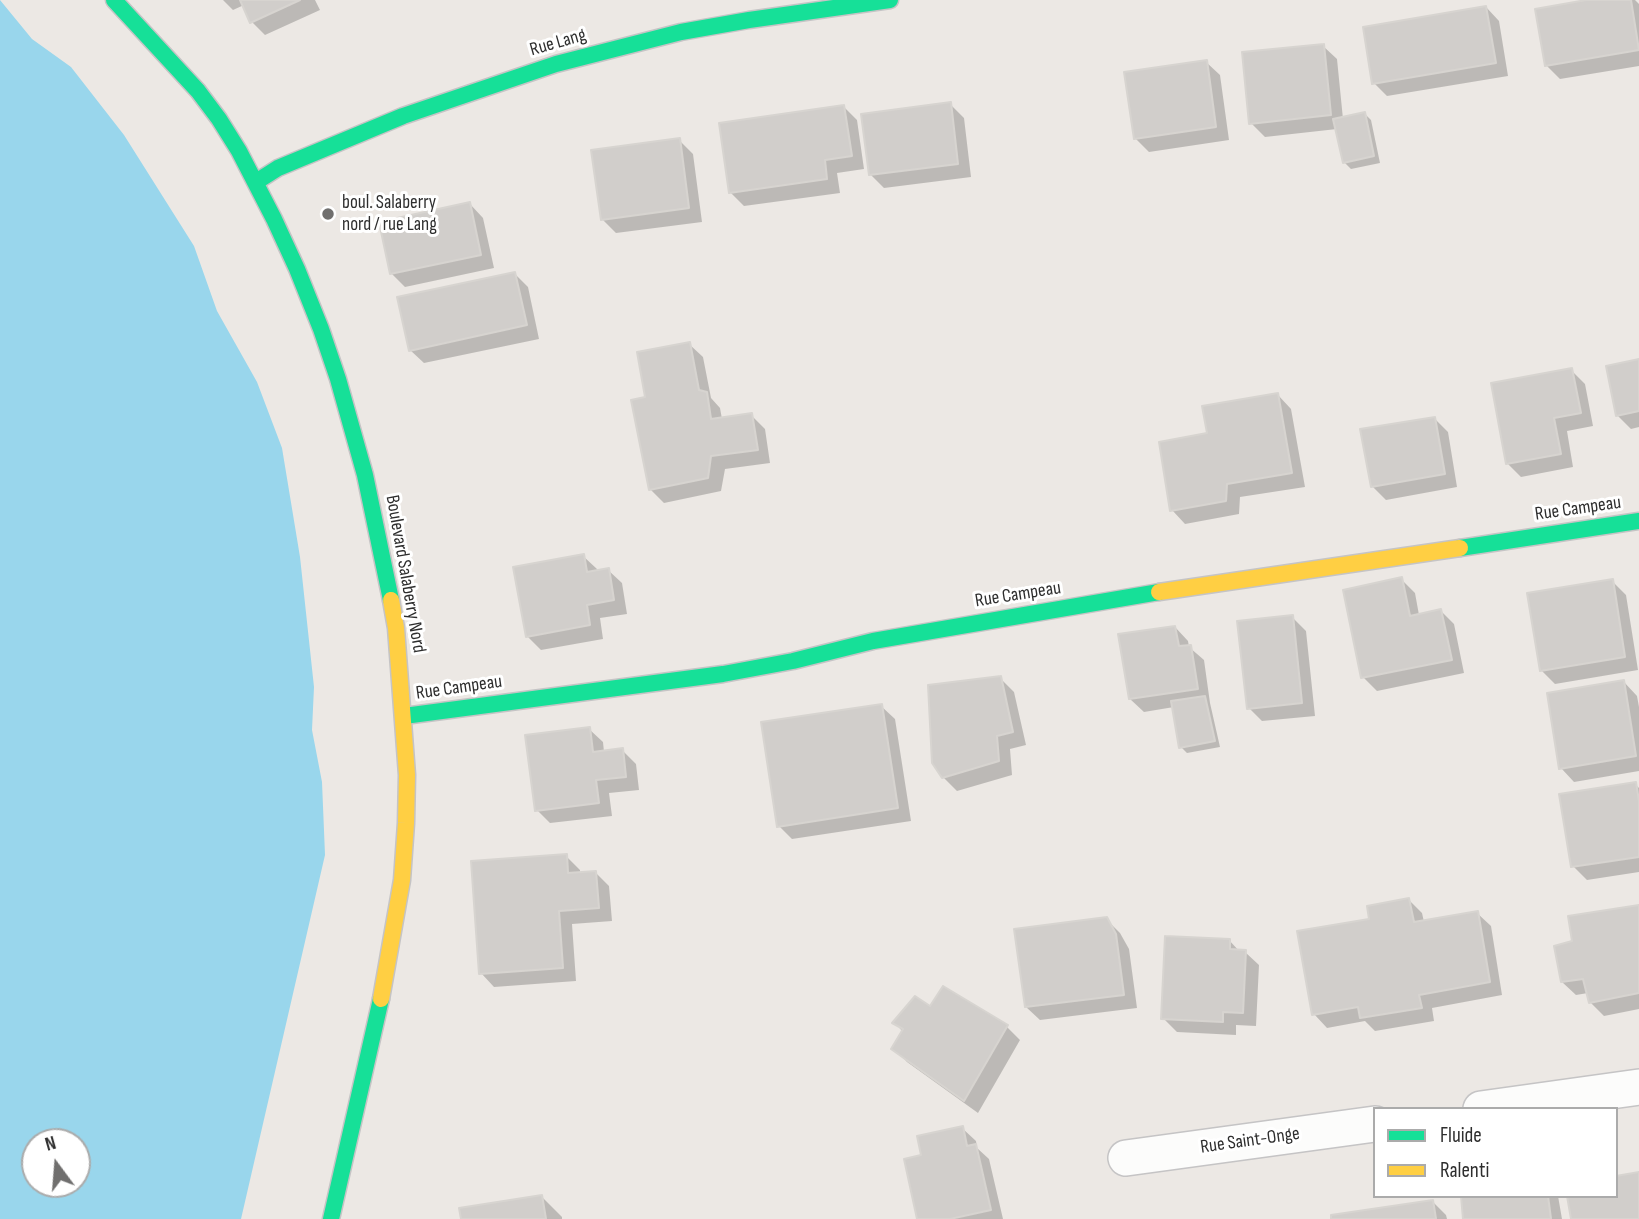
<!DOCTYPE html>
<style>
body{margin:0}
#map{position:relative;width:1639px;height:1219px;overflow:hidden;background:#ece8e4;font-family:"Sofia Sans Condensed",sans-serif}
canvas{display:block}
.legend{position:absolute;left:1373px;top:1107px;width:245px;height:91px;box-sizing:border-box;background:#fff;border:2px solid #ababab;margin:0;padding:9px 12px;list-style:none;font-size:21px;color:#2e2e2e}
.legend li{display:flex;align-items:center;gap:14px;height:35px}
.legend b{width:35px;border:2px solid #ababab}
.north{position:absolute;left:21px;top:1128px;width:70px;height:70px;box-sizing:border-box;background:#fff;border:2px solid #ababab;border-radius:50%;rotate:344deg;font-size:19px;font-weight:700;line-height:28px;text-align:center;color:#2e2e2e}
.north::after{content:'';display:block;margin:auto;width:24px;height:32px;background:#706f6e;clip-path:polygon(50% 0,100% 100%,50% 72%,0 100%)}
</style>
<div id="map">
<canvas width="1639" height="1219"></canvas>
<ul class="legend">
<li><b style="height:9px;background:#16e098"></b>Fluide</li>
<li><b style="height:9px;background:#ffcf43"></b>Ralenti</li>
</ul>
<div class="north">N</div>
</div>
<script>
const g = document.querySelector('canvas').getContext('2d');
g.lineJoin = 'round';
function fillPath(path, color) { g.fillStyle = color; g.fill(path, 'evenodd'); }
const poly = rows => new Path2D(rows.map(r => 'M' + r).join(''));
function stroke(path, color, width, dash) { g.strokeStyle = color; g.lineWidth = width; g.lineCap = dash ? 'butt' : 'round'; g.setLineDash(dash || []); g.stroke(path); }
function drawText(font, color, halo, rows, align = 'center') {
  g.font = font + ' "Sofia Sans Condensed",sans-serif'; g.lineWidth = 6; g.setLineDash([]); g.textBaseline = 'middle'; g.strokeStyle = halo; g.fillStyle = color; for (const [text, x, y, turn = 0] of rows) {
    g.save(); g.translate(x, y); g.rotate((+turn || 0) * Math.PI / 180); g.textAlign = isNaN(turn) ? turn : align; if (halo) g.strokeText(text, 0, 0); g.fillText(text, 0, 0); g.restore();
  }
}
const water = poly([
 [0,0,32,39,71,67,124,135,194,246,217,311,257,382,282,448,300,557,314,687,312,730,322,782,325,855,241,1219,0,1219],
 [35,1142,77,1142,77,1184,35,1184]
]);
const shadow = poly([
 [223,0,315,0,320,10,265,35,252,22,244,5,233,10],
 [1596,0,1635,0,1639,4,1639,66,1560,79,1547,66],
 [1486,7,1499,21,1508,76,1387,96,1374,83],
 [1323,46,1337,59,1343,119,1365,114,1371,120,1380,163,1351,169,1344,162,1337,129,1265,137,1251,123],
 [1206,62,1220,75,1229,140,1149,152,1135,138],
 [950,104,964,118,971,177,884,188,870,174],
 [844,107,857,120,864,169,837,173,840,193,744,206,730,192],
 [679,140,693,154,702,222,616,233,602,219],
 [470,204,483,218,494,268,405,287,392,274],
 [515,274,528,287,539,339,424,363,410,350],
 [689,344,703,357,711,398,720,408,722,419,751,415,765,429,770,463,725,469,721,491,664,503,650,489,648,398],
 [1639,361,1639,427,1631,429,1617,415],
 [1571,370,1585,384,1593,426,1567,431,1573,467,1521,477,1507,463],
 [1278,395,1291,409,1305,487,1240,497,1239,514,1185,524,1172,510,1209,435],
 [1434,418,1448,432,1457,487,1386,500,1372,486],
 [583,556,597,569,597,572,608,570,622,583,627,614,600,618,603,639,541,650,527,636],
 [1401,579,1415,593,1419,615,1441,611,1454,624,1464,673,1377,691,1363,677],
 [1612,581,1626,595,1638,670,1555,684,1542,671],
 [1292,617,1306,631,1315,716,1262,721,1249,708],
 [1175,627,1188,641,1189,647,1204,660,1210,703,1220,747,1187,753,1181,747,1174,707,1144,712,1130,699],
 [1000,678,1014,692,1026,745,1010,749,1012,775,957,791,943,777],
 [1624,682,1637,696,1639,707,1639,771,1574,782,1561,768],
 [881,706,895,719,911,821,792,839,779,826],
 [589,729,603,742,604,752,622,750,636,764,639,790,609,793,612,816,550,823,537,810],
 [1635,784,1639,788,1639,872,1587,880,1573,866],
 [566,856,580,870,580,874,596,873,609,886,612,921,572,924,576,981,494,987,481,973],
 [1409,900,1422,913,1424,922,1477,913,1491,926,1502,995,1432,1008,1434,1021,1375,1031,1365,1021,1327,1028,1314,1014],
 [1639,907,1639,1009,1604,1016,1590,1002,1588,993,1576,995,1562,982,1574,942],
 [1106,919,1120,933,1129,949,1137,1008,1040,1020,1026,1007],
 [1229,940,1240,952,1245,952,1259,965,1256,1026,1236,1025,1236,1035,1177,1032,1163,1018],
 [931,1008,1007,1027,1020,1040,978,1113,907,1062,894,1048,903,1032,895,1023],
 [962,1128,976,1141,977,1148,989,1159,1003,1219,919,1219,924,1156],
 [1462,1196,1558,1196,1562,1219,1465,1219],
 [542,1197,562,1217,562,1219,463,1219],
 [1432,1201,1446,1215,1447,1219,1333,1219]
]);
const building = poly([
 [240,0,300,0,250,23,240,0],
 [1586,0,1631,0,1639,50,1545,66,1535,9,1586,0],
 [1486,6,1496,63,1372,84,1363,27,1486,6],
 [1324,44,1331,115,1249,124,1242,52,1324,44],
 [1207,60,1216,127,1134,139,1124,72,1207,60],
 [951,102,958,164,869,175,861,114,951,102],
 [844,105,852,156,825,160,827,179,729,193,719,123,844,105],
 [1365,112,1374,156,1343,163,1333,119,1365,112],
 [680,138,689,208,601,220,591,150,680,138],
 [470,202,481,255,390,274,379,222,470,202],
 [515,272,527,325,409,351,397,297,515,272],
 [690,342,699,390,707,392,711,419,752,413,758,450,711,456,708,478,649,490,631,400,645,397,637,352,690,342],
 [1639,359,1639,411,1616,416,1606,366,1639,359],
 [1572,368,1581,413,1554,418,1561,454,1506,464,1491,383,1572,368],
 [1278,393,1292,473,1227,484,1226,501,1170,511,1159,442,1207,433,1202,406,1278,393],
 [1435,417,1445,474,1371,487,1360,429,1435,417],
 [584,554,587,572,609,568,614,600,587,605,590,625,526,637,513,567,584,554],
 [1402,577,1410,616,1441,609,1452,660,1361,678,1343,590,1402,577],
 [1613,579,1625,657,1540,671,1527,593,1613,579],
 [1293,615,1302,703,1247,709,1237,621,1293,615],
 [1175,626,1179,646,1191,645,1198,689,1129,699,1118,634,1175,626],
 [1001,676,1013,732,997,736,999,761,942,778,932,763,928,685,1001,676],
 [1624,680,1636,756,1559,769,1547,693,1624,680],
 [1205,696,1215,741,1179,748,1171,701,1205,696],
 [882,704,898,808,777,827,761,722,882,704],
 [590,727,593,752,623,748,626,777,596,780,599,803,535,811,525,735,590,727],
 [1636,782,1639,801,1639,857,1571,867,1559,794,1636,782],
 [567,854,568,873,596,871,599,908,559,911,563,968,479,974,471,861,567,854],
 [1409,898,1414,922,1478,911,1490,982,1419,995,1422,1008,1360,1018,1358,1007,1312,1015,1297,931,1369,919,1367,906,1409,898],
 [1639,905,1639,993,1589,1003,1583,979,1561,982,1554,946,1572,941,1568,916,1639,905],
 [1107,917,1116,934,1124,995,1025,1007,1014,929,1107,917],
 [1165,936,1230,939,1230,949,1246,950,1243,1013,1223,1012,1223,1022,1161,1019,1165,936],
 [943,986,1008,1025,964,1101,891,1049,903,1029,892,1023,915,996,930,1006,943,986],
 [963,1126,967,1146,976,1144,991,1210,950,1219,917,1219,904,1159,921,1155,917,1136,963,1126],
 [1639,1172,1639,1219,1571,1219,1567,1196,1616,1196,1616,1176,1639,1172],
 [542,1195,546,1219,461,1219,459,1208,542,1195],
 [1461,1196,1548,1196,1551,1219,1463,1219,1461,1196],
 [1433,1200,1436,1219,1331,1219,1331,1215,1433,1200]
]);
const street = poly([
 [1481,1109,1639,1087],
 [1126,1158,1375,1124]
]);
const fast = poly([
 [114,0,198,91,219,119,239,151,274,219,297,269,321,329,338,379,365,475,391,600],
 [256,182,278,168,403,116,556,64,681,32,749,20,890,0],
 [1460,548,1639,521],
 [404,716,723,674,793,661,873,641,1159,592],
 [331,1219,381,999]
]);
const slow = poly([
 [1159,592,1460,548],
 [381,999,402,880,406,823,407,775,396,628,391,600]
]);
const markers = [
 [328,214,7,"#706f6e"]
];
const streetNames = [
 ["Rue Lang",558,43,-16],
 ["Rue Campeau",1578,509,-8],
 ["Boulevard Salaberry Nord",405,574,80],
 ["Rue Campeau",1018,595,-9],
 ["Rue Campeau",459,688,-8],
 ["Rue Saint-Onge",1250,1141,-8]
];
const poiNames = [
 ["boul. Salaberry",342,203],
 ["nord / rue Lang",342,225]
];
fillPath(water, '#99d6ec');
fillPath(shadow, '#0003');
fillPath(building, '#d1cecb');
stroke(building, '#d7d4d0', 2);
stroke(street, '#c5c4c5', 38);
stroke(fast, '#c5c4c5', 19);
stroke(slow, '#c5c4c5', 19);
stroke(street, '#fcfcfb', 35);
stroke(fast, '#16e098', 16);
stroke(slow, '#ffcf43', 16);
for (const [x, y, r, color] of markers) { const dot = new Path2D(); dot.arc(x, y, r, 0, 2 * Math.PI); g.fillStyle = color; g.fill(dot); stroke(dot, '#fff', 2.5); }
drawText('19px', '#2e2e2e', '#fff', streetNames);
drawText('19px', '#2e2e2e', '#fff', poiNames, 'left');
</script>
